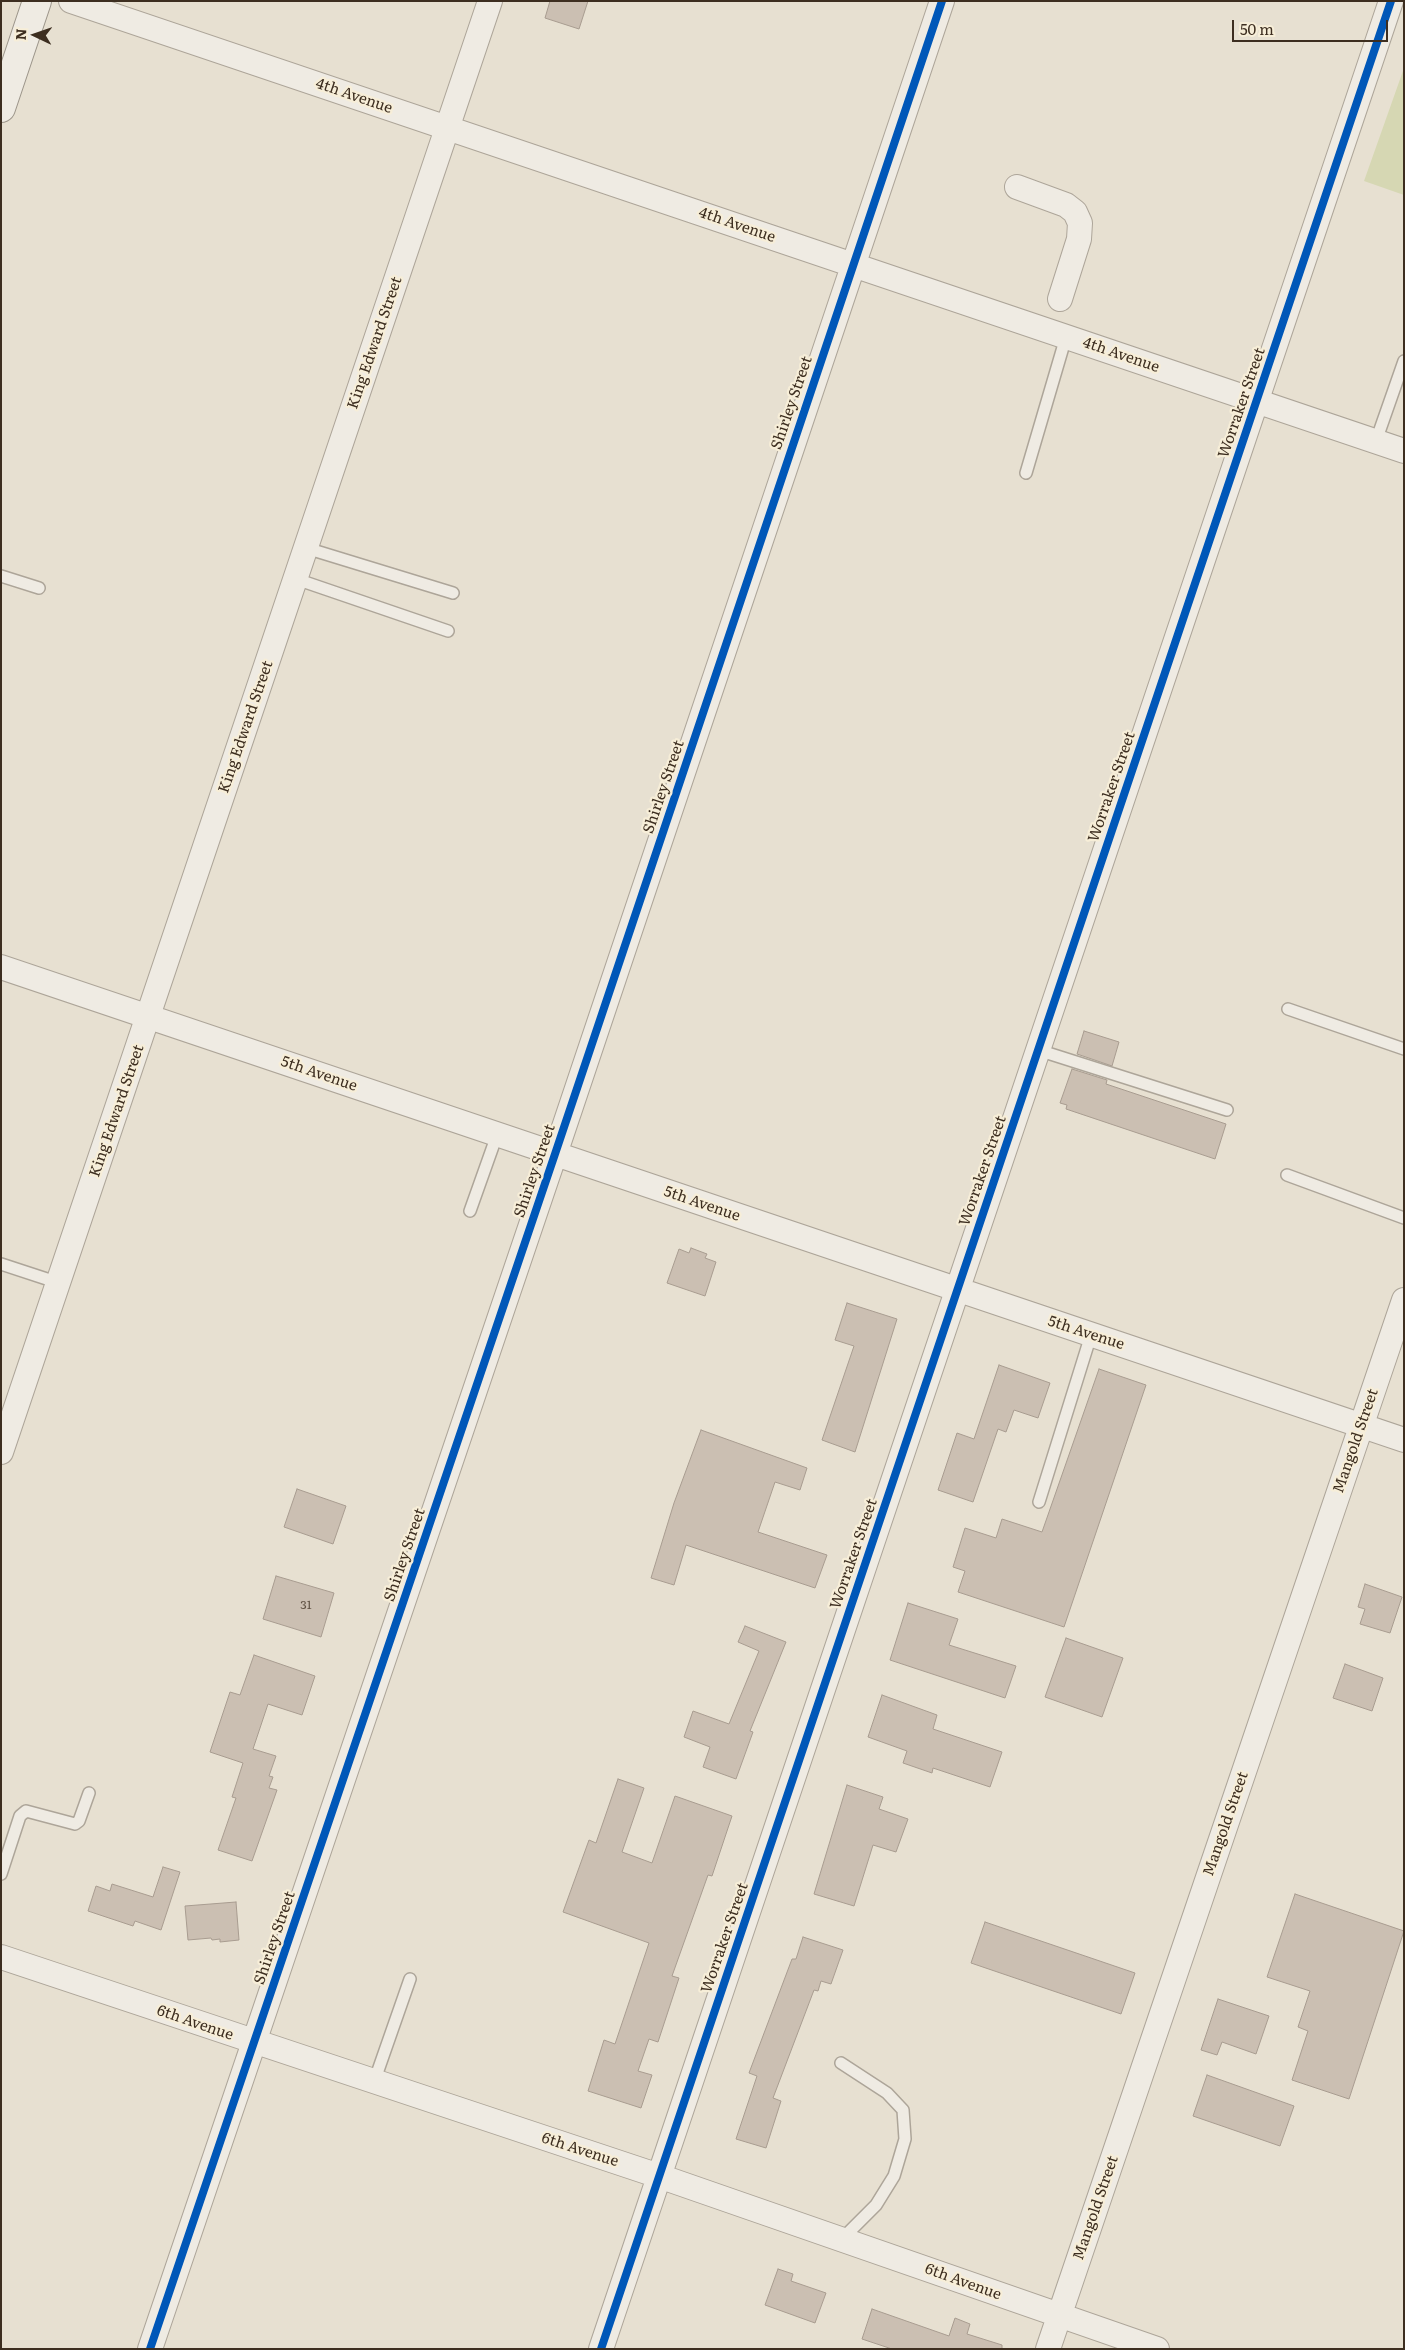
<!DOCTYPE html>
<style>
body{margin:0}
#map{position:relative;width:1405px;height:2350px;overflow:hidden;background:#e7e0d1;font-family:Literata,serif}
canvas{display:block}
.frame{position:absolute;inset:0;border:2px solid #3d2e20;pointer-events:none}
.north{position:absolute;left:10px;top:10px;width:50px;height:50px;-webkit-text-stroke:4px #f7eed8;paint-order:stroke;rotate:273deg;font-size:14px;font-weight:700;line-height:20px;text-align:center;color:#3d2e20}
.north::after{content:'';display:block;margin:auto;width:18px;height:22px;background:#3d2e20;clip-path:polygon(50% 0,100% 100%,50% 72%,0 100%)}
.scale{position:absolute;left:1232px;top:20px;width:156px;height:22px;box-sizing:border-box;border:2px solid #3d2e20;border-top:0;padding-left:6px;font-size:15px;line-height:18px;white-space:nowrap;color:#3d2e20;-webkit-text-stroke:4px #f7eed8;paint-order:stroke}
</style>
<div id="map">
<canvas width="1405" height="2350"></canvas>
<div class="frame"></div>
<div class="north">N</div>
<div class="scale">50 m</div>
</div>
<script>
const g = document.querySelector('canvas').getContext('2d');
g.lineJoin = 'round';
function fillPath(path, color) { g.fillStyle = color; g.fill(path, 'evenodd'); }
const poly = rows => new Path2D(rows.map(r => 'M' + r).join(''));
function stroke(path, color, width, dash) { g.strokeStyle = color; g.lineWidth = width; g.lineCap = dash ? 'butt' : 'round'; g.setLineDash(dash || []); g.stroke(path); }
function drawText(font, color, halo, rows, align = 'center') {
  g.font = font + ' Literata,serif'; g.lineWidth = 4.5; g.setLineDash([]); g.textBaseline = 'middle'; g.strokeStyle = halo; g.fillStyle = color; for (const [text, x, y, turn = 0] of rows) {
    g.save(); g.translate(x, y); g.rotate((+turn || 0) * Math.PI / 180); g.textAlign = isNaN(turn) ? turn : align; if (halo) g.strokeText(text, 0, 0); g.fillText(text, 0, 0); g.restore();
  }
}
const green = poly([
 [1404,68,1404,195,1364,181]
]);
const building = poly([
 [550,1,588,1,579,29,545,18,550,1],
 [1084,1031,1119,1042,1112,1066,1077,1054,1084,1031],
 [1072,1069,1107,1080,1106,1084,1226,1124,1215,1159,1066,1109,1067,1105,1060,1103,1072,1069],
 [691,1248,707,1254,705,1258,716,1262,705,1296,667,1283,679,1249,689,1253,691,1248],
 [847,1303,897,1319,855,1452,822,1440,854,1346,835,1340,847,1303],
 [999,1365,1050,1383,1038,1418,1014,1410,1006,1432,998,1429,973,1502,938,1490,957,1433,974,1439,999,1365],
 [1099,1369,1146,1385,1064,1627,958,1592,965,1571,953,1567,965,1528,996,1538,1002,1519,1042,1532,1099,1369],
 [701,1430,807,1468,800,1490,775,1482,758,1532,827,1555,815,1588,686,1545,674,1585,651,1578,674,1503,701,1430],
 [297,1489,346,1506,333,1544,284,1527,297,1489],
 [276,1576,334,1593,321,1637,263,1619,276,1576],
 [1365,1584,1402,1597,1390,1633,1360,1624,1365,1609,1358,1607,1365,1584],
 [908,1603,958,1619,949,1645,1016,1666,1005,1698,890,1660,908,1603],
 [745,1626,786,1642,750,1731,753,1732,736,1779,703,1767,710,1747,684,1737,693,1711,729,1724,759,1651,738,1642,745,1626],
 [1066,1638,1123,1658,1102,1717,1045,1697,1066,1638],
 [254,1655,315,1676,302,1715,268,1704,253,1749,276,1756,269,1776,273,1777,269,1788,277,1790,252,1861,218,1850,236,1798,232,1797,243,1763,210,1752,230,1692,240,1695,254,1655],
 [1345,1664,1383,1678,1372,1711,1333,1698,1345,1664],
 [882,1695,937,1715,933,1729,1002,1752,990,1787,933,1768,932,1773,903,1763,907,1751,868,1737,882,1695],
 [618,1779,644,1788,622,1852,652,1863,675,1796,732,1816,712,1876,708,1875,672,1976,679,1978,658,2042,649,2039,638,2071,652,2075,641,2108,588,2091,604,2040,615,2044,649,1943,563,1912,589,1840,596,1843,618,1779],
 [847,1785,883,1797,879,1809,908,1819,896,1852,873,1845,854,1906,814,1894,847,1785],
 [163,1867,180,1872,161,1930,135,1921,133,1926,88,1911,96,1886,110,1891,112,1884,153,1897,163,1867],
 [1295,1894,1404,1931,1349,2099,1292,2080,1308,2031,1298,2027,1310,1991,1267,1977,1295,1894],
 [236,1902,239,1940,220,1942,220,1939,212,1940,211,1938,188,1940,185,1906,236,1902],
 [985,1922,1135,1973,1121,2014,971,1963,985,1922],
 [803,1937,843,1950,831,1984,821,1981,818,1991,814,1990,773,2098,781,2101,766,2148,736,2139,757,2076,749,2073,792,1959,796,1959,803,1937],
 [1218,1999,1269,2016,1256,2054,1222,2042,1217,2055,1201,2050,1218,1999],
 [1207,2075,1294,2106,1280,2146,1193,2116,1207,2075],
 [778,2269,793,2274,791,2281,826,2293,815,2323,765,2305,778,2269],
 [872,2309,949,2336,955,2318,970,2324,967,2334,1002,2345,1002,2349,892,2349,862,2339,872,2309]
]);
const lane = poly([
 [1376,441,1404,361],
 [1026,473,1066,337],
 [306,548,453,593],
 [1,576,39,588],
 [296,579,448,631],
 [1288,1009,1404,1049],
 [1038,1050,1227,1110],
 [1287,1175,1404,1218],
 [470,1211,497,1135],
 [1,1264,59,1283],
 [1039,1502,1091,1335],
 [1,1874,20,1816,26,1811,75,1824,79,1821,89,1793],
 [841,2063,887,2093,903,2110,905,2139,894,2176,876,2205,842,2239],
 [374,2082,410,1979]
]);
const street = poly([
 [71,1,1404,451],
 [1017,187,1066,205,1075,212,1080,223,1079,239,1060,299],
 [1,967,1404,1440],
 [1,1452,490,1],
 [1,1957,659,2176,1157,2349],
 [150,2349,555,1154,942,1],
 [601,2349,1391,1],
 [1048,2349,1404,1300]
]);
const secondary = poly([
 [1,108,37,1]
]);
const cycleway = poly([
 [150,2349,555,1154,942,1],
 [601,2349,1391,1]
]);
const numberNames = [
 ["31",306,1605]
];
const streetNames = [
 ["4th Avenue",354,96,19],
 ["4th Avenue",737,225,19],
 ["King Edward Street",375,343,-71],
 ["4th Avenue",1121,355,19],
 ["Shirley Street",792,403,-71],
 ["Worraker Street",1242,403,-71],
 ["King Edward Street",246,727,-71],
 ["Shirley Street",664,787,-71],
 ["Worraker Street",1112,787,-71],
 ["5th Avenue",319,1074,19],
 ["King Edward Street",117,1111,-71],
 ["Shirley Street",535,1171,-71],
 ["Worraker Street",983,1171,-71],
 ["5th Avenue",702,1204,19],
 ["5th Avenue",1086,1333,18],
 ["Mangold Street",1356,1441,-71],
 ["Worraker Street",854,1554,-71],
 ["Shirley Street",405,1555,-71],
 ["Mangold Street",1226,1824,-71],
 ["Shirley Street",275,1938,-71],
 ["Worraker Street",725,1938,-71],
 ["6th Avenue",195,2023,19],
 ["6th Avenue",580,2150,18],
 ["Mangold Street",1096,2208,-71],
 ["6th Avenue",963,2282,20]
];
fillPath(green, '#d6d7b3');
fillPath(building, '#cbbfb2');
stroke(building, '#a89c90', 1);
stroke(lane, '#ada599', 14);
stroke(street, '#ada599', 26);
stroke(secondary, '#9c958a', 30);
stroke(lane, '#efebe3', 11);
stroke(street, '#efebe3', 24);
stroke(secondary, '#efebe3', 28);
stroke(cycleway, '#0057b8', 8);
drawText('12px', '#605244', null, numberNames);
drawText('15px', '#3d2e20', '#f7eed8', streetNames);
</script>
